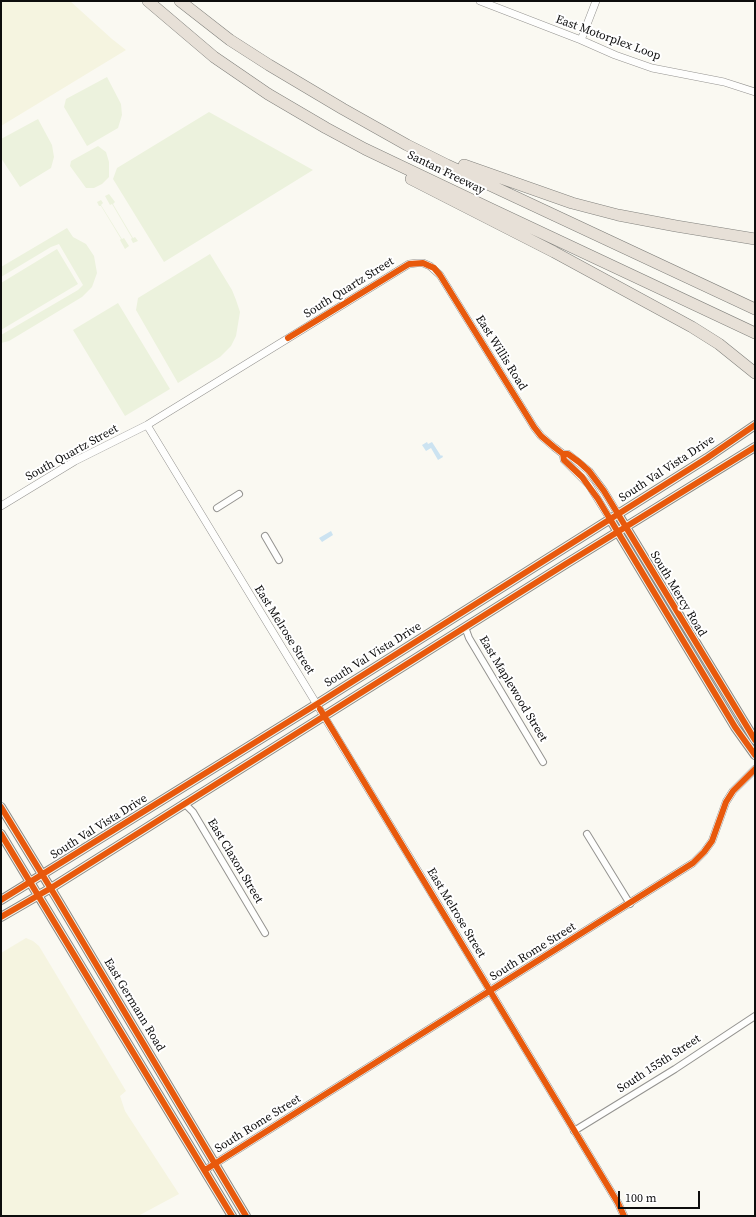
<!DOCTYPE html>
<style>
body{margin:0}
#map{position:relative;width:756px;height:1217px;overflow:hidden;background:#faf9f2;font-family:"Source Serif 4",serif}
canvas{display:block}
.frame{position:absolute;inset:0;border:2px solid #0d0d0d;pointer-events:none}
.scale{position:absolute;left:618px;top:1191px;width:82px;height:18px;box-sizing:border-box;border:2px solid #0d0d0d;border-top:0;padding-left:5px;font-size:12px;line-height:14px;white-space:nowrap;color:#0d0d0d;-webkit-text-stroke:3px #fff;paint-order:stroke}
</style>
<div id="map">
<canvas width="756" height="1217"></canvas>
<div class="frame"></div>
<div class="scale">100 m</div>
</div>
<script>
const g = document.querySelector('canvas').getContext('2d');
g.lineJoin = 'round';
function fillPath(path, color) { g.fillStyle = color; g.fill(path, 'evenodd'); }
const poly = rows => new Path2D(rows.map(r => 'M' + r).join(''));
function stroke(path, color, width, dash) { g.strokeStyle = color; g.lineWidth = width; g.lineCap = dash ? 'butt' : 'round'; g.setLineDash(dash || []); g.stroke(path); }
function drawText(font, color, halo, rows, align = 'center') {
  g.font = font + ' "Source Serif 4",serif'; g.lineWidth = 4; g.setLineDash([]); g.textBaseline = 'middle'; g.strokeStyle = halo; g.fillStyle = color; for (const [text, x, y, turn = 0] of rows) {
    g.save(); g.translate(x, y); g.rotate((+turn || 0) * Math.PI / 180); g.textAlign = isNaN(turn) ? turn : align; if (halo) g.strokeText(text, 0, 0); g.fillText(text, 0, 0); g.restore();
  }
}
const farmland = poly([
 [1,1,70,1,112,39,126,50,1,126],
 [26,938,33,941,39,946,126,1091,120,1096,125,1111,179,1194,138,1216,1,1216,1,953]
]);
const pitch = poly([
 [107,77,121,104,122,115,118,128,87,146,64,107,66,99],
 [209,112,313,170,164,262,113,179,117,168],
 [38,119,52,145,54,157,51,168,20,187,1,158,1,139],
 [98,146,106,152,109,162,109,177,102,184,94,188,86,188,70,166,71,161],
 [109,194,115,202,113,204,133,238,135,237,138,241,133,243,131,239,132,238,112,204,110,205,105,196],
 [101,200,103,203,101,205,122,239,124,238,129,246,125,249,120,240,121,239,101,206,99,206,97,202],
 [67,228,73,237,86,244,94,256,97,273,92,287,82,297,9,341,1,343,1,335,78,290,83,285,59,244,51,247,1,277,1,267],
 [57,249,78,284,1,330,1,283],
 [210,254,232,290,236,300,240,312,236,336,231,346,220,357,178,383,136,310,138,298],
 [118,303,170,389,125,416,73,330]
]);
const water = poly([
 [427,442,428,444,432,442,441,456,442,455,443,457,438,460,431,448,426,451,422,445],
 [331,531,333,535,322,542,319,538]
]);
const minor = poly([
 [217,508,239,494],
 [265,536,279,560],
 [465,627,469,638,543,762],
 [184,803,193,812,265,933],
 [587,834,630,904],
 [574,1131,675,1069,755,1016]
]);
const tertiary = poly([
 [480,1,581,40,615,55,652,68,724,82,755,92],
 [581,40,596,1],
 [147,425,418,871,618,1203,624,1216],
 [563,454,564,460,589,485,610,519],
 [1,506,75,461,147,425,409,264,417,263,423,263,430,266,440,275,534,427,541,436,554,447,563,454,568,454,589,471,604,491,618,514],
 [205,1170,693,863,704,852,712,841,726,802,733,791,755,769]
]);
const secondary = poly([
 [618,514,755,740],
 [610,519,735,727,755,755],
 [1,807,56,897,246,1216],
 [1,834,232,1216],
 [1,900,317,704,707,458,755,425],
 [1,917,51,888,564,565,755,447]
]);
const motorway = poly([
 [148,1,214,57,268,94,326,128,365,149,491,209,755,333],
 [180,1,230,40,269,65,343,109,407,145,447,165,755,309],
 [464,165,572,203,618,215,676,226,755,239],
 [411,179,554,252,692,327,719,344,755,373]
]);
const cycleway = poly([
 [288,338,409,264,423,263,434,268,440,275,534,427,541,436,554,447,563,454,568,454,579,462,589,471,604,491,755,740],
 [563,454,564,460,582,477,598,499,735,727,755,755],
 [320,709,618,1203,624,1216],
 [1,807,56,897,246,1216],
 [1,834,232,1216],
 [1,900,317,704,707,458,755,425],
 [1,917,51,888,564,565,755,447],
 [205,1170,693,863,704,852,712,841,726,802,733,791,755,769]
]);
const streetNames = [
 ["East Motorplex Loop",608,38,20],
 ["Santan Freeway",446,173,26],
 ["South Quartz Street",349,288,-32],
 ["East Willis Road",501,353,58],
 ["South Quartz Street",72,453,-29],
 ["South Val Vista Drive",667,469,-33],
 ["South Mercy Road",678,594,59],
 ["East Melrose Street",284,630,58],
 ["South Val Vista Drive",373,655,-32],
 ["East Maplewood Street",513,689,59],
 ["South Val Vista Drive",99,827,-32],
 ["East Claxon Street",235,861,59],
 ["East Melrose Street",456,913,59],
 ["South Rome Street",533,952,-32],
 ["East Germann Road",134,1005,59],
 ["South 155th Street",659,1064,-33],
 ["South Rome Street",258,1124,-32]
];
fillPath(farmland, '#f5f4e0');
fillPath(pitch, '#ecf2dd');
fillPath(water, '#cce3f1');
stroke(minor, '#949390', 8);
stroke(tertiary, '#949390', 8);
stroke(secondary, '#8a8a87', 10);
stroke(motorway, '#81817d', 12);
stroke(minor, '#fefefd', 6);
stroke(tertiary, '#fefefd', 7);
stroke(secondary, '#f4f3ea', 8);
stroke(motorway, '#e7e0d7', 11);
stroke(cycleway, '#e8590c', 6);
drawText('12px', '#0d0d0d', '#fff', streetNames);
</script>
